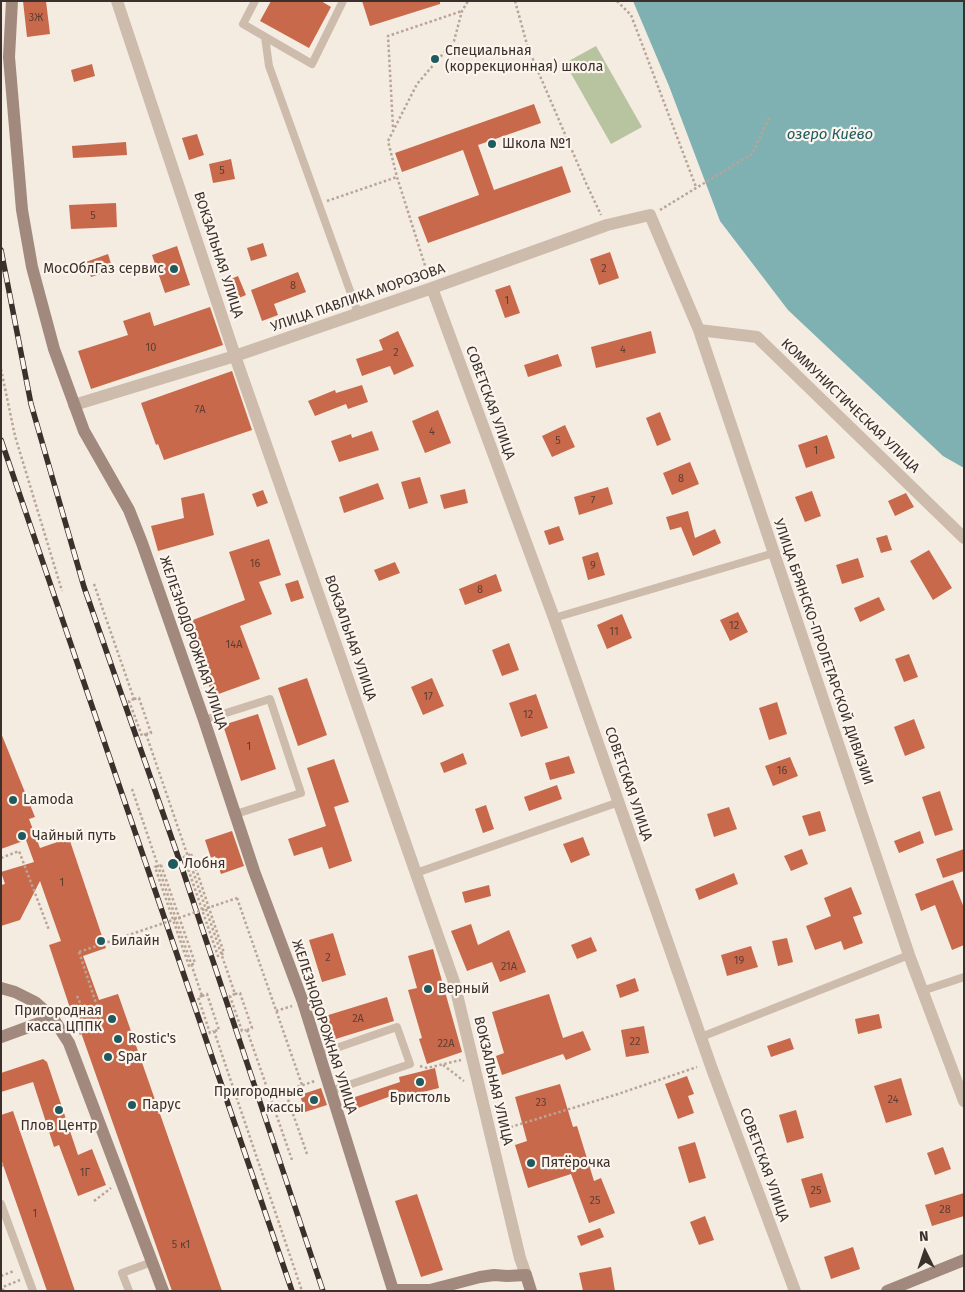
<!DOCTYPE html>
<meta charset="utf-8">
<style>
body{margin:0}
#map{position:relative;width:965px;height:1292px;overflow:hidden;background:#f4ebe1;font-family:"Fira Sans",sans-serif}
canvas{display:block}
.frame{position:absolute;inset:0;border:2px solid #3b302b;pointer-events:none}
.north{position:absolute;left:900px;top:1227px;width:50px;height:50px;-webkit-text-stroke:4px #fbf5ee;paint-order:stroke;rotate:356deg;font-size:14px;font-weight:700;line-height:20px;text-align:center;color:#3b302b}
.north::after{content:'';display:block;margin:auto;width:18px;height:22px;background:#3b302b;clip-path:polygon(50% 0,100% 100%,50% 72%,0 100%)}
</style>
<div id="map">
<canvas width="965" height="1292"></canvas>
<div class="frame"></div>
<div class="north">N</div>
</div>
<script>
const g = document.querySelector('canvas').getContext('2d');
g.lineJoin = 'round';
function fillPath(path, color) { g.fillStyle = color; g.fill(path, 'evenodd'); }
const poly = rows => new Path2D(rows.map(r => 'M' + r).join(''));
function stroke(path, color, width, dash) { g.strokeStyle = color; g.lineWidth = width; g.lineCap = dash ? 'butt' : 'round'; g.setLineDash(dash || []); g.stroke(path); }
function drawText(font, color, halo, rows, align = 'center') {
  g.font = font + ' "Fira Sans",sans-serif'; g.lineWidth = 4.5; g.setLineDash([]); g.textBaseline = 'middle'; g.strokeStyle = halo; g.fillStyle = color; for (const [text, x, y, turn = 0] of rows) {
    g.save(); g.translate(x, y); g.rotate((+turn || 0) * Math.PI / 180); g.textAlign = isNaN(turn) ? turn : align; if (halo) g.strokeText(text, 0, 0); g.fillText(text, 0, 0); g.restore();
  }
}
const green = poly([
 [596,46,642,127,611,144,565,63]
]);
const water = poly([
 [633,1,964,1,964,468,943,456,788,310,720,221,669,86]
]);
const building = poly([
 [23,1,46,1,50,34,27,37],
 [271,1,321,1,331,7,309,48,260,21],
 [362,1,440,1,440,4,370,26],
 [92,64,95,76,74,82,71,70],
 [534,104,541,123,478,145,494,190,562,166,571,192,428,243,418,217,479,195,463,150,402,172,395,153],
 [197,134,204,155,189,160,182,138],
 [126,142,127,155,73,158,72,146],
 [231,159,235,179,213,183,209,164],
 [116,203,117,227,71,229,69,205],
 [263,243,267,256,251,261,247,248],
 [177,246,190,285,165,293,152,255],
 [610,252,619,278,599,285,590,259],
 [108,254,113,270,91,277,86,262],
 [298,272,306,292,274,304,278,315,262,321,251,290],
 [238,276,246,295,234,300,226,281],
 [510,285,520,313,505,318,495,290],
 [210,307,223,345,91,389,78,351,128,335,123,321,150,312,154,326],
 [398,331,414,366,394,375,390,366,362,376,356,359,383,350,379,340],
 [651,331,656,353,596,368,591,347],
 [558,354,562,366,528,377,524,365],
 [232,371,252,430,164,460,158,444,156,445,141,403],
 [362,385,368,402,348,409,346,404,315,416,308,401,335,390,336,393],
 [438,410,451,443,425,453,412,421],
 [660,412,671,440,657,446,646,418],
 [565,425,575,447,552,457,542,436],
 [372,431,379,450,339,462,331,441,351,434,352,438],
 [827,435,835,458,806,468,798,445],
 [690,462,699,484,672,495,663,473],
 [420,477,428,503,409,509,401,482],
 [378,483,384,499,344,513,339,497],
 [608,487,613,504,579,515,574,497],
 [465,489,468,503,444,509,440,495],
 [263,490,268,503,257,507,252,494],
 [812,491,821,516,805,522,795,497],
 [204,493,214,535,158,551,151,526,184,518,181,498],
 [906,493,914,507,895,516,888,501],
 [688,511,695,538,715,529,721,543,693,556,681,527,670,530,666,517],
 [559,526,564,540,549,545,544,531],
 [887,535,892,550,881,553,876,538],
 [269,539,281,575,259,582,272,614,240,626,260,679,213,696,185,623,245,600,229,552],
 [929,550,952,588,933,600,910,561],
 [598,552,605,575,588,580,582,557],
 [858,558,864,577,842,584,836,565],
 [395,562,400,573,379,581,374,570],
 [496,574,502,591,465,605,459,589],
 [298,580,304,598,291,602,285,584],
 [879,597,885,610,860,622,854,608],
 [738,612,748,632,730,641,720,620],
 [622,614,632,638,607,649,597,625],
 [509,643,519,670,502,676,492,650],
 [909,654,918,677,904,682,895,659],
 [307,678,327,735,298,746,278,688],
 [432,678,444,706,423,715,411,687],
 [536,694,548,728,521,737,509,703],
 [777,702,787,734,769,740,759,708],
 [258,714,276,769,241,781,223,725],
 [914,719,925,748,905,756,894,727],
 [1,733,35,817,29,819,40,848,69,838,106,948,83,956,99,1000,118,994,222,1291,172,1291,72,1007,70,1008,49,945,61,941,40,881,20,920,1,926,1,885,5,884,1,872,34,862,26,840,1,849],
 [463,753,467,764,444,773,440,763],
 [569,756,575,773,550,780,545,763],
 [790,757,798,776,773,786,765,766],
 [334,759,349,802,334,807,352,861,329,869,322,847,294,856,288,839,326,826,307,768],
 [557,785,562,799,529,811,524,797],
 [940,791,953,830,935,836,922,797],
 [486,805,494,829,483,833,475,809],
 [729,807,737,829,714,837,707,814],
 [820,811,826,831,809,836,802,816],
 [232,831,244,866,221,874,215,856,211,858,205,840],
 [920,831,924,843,899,853,894,841],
 [583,837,590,855,571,863,563,844],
 [802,849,808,864,791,871,784,856],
 [964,849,964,871,943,878,936,859],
 [734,873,738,884,699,900,695,889],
 [953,880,964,908,964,945,952,950,935,905,921,911,915,894],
 [489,885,491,896,465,903,462,892],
 [851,887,862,914,853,917,863,943,844,950,841,941,815,950,806,926,831,916,824,898],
 [471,924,478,945,509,930,526,972,500,982,492,962,467,971,451,931],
 [333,933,346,975,322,982,309,940],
 [591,937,597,951,577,959,571,945],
 [787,938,793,962,778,966,772,941],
 [751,946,758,967,727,976,721,955],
 [433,949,462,1052,427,1064,419,1039,422,1038,408,990,417,988,408,956],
 [635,978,639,991,620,998,616,985],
 [549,994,563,1038,583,1031,591,1050,566,1060,563,1054,502,1075,496,1056,504,1053,492,1012],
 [387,997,394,1021,329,1041,322,1017],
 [879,1014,882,1028,858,1034,855,1019],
 [644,1026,649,1053,626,1057,621,1030],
 [790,1038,794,1049,771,1057,767,1046],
 [43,1059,47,1062,78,1155,92,1149,106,1185,78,1196,59,1145,54,1147,33,1082,1,1092,1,1073],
 [435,1068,439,1088,403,1097,402,1092,350,1111,346,1100,400,1082,399,1077],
 [687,1076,694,1094,688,1096,694,1113,678,1119,665,1084],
 [901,1078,912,1115,886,1123,874,1086],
 [560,1084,573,1127,577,1126,594,1181,601,1178,615,1213,589,1223,571,1174,528,1188,515,1145,527,1141,515,1097],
 [321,1088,327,1105,305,1112,300,1095],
 [796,1110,804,1138,787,1143,779,1115],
 [13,1111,75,1291,47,1291,1,1159,1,1115],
 [695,1142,706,1178,689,1183,678,1147],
 [943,1147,951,1169,935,1175,927,1153],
 [822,1173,831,1202,810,1208,801,1179],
 [964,1193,964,1216,932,1226,925,1205],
 [417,1194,443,1270,421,1277,395,1201],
 [705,1216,714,1240,699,1245,690,1222],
 [600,1228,604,1237,581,1246,577,1236],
 [853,1247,860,1269,831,1279,824,1257],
 [611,1267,615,1291,583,1291,579,1273]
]);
const path = poly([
 [515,1,528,48,586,183,601,215],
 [617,1,631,15,696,187],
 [393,127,388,36,462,11],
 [327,201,397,177],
 [660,210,752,154,769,118],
 [428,275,397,177,388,141,417,84,454,41,462,11,468,1],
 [1,369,15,436,62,591],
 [94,584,134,699],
 [134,699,139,698,151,733,146,734],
 [134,699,129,701,142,736,146,734],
 [146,734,235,994],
 [132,789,202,996],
 [191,854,224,953,218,956,184,857,191,854],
 [1,858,19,851,49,930],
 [161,865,195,963,189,966,155,867,161,865],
 [237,898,302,1085],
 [79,952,99,1012,76,1021,81,1035],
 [235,994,240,993,252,1028,247,1030],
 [235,994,230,996,242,1031,246,1030],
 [77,996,89,1023],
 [202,996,207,994,219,1030,214,1031],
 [202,996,198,997,210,1033,214,1031],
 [276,1011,292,1006],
 [247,1030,292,1160],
 [214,1031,302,1291],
 [443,1065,464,1081],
 [420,1066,427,1068,461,1060],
 [501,1130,618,1094,697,1067],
 [307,1154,285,1091,315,1081],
 [1,1166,4,1165],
 [94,1201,111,1188],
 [1,1276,14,1271],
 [3,1291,3,1287,20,1280]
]);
const lane = poly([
 [255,1,243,24,312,64,343,1],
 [265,37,269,66,358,313],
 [554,618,774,553],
 [204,720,270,699,301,793,236,814],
 [416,873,619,802],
 [922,991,964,977],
 [701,1037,909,955],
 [319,1054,397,1027,410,1064,331,1091],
 [1,1204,33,1291],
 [129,1291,122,1273,152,1262]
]);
const street = poly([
 [117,1,235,356,454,982,520,1258,526,1275],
 [432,288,554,618,712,1069,795,1291],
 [699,330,757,337,964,538],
 [74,405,235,356,432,288,607,225,650,215,699,330,909,955,964,1101]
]);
const secondary = poly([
 [12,1,9,57,22,210,32,267,54,349,84,431,129,510,142,543,204,720,254,871,303,1002,393,1290,430,1290,480,1277,494,1275,507,1276,526,1275,531,1291],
 [1,988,15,992,35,1002,53,1018,69,1043,163,1291],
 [1,1037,53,1018],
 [887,1291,964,1260]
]);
const rail = poly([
 [1,250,31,404,84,587,180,862,323,1291],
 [1,440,292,1291]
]);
const pathBridge = poly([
 [79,952,237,898]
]);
const markers = [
 [435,59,5,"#1f5a5e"],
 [492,144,5,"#1f5a5e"],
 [174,269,5,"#1f5a5e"],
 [13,800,5,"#1f5a5e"],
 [22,836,5,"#1f5a5e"],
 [173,864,6,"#1f5a5e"],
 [101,941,5,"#1f5a5e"],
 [428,989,5,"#1f5a5e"],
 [112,1019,5,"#1f5a5e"],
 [118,1039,5,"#1f5a5e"],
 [108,1057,5,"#1f5a5e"],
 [420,1082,5,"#1f5a5e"],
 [314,1100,5,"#1f5a5e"],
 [132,1105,5,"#1f5a5e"],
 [59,1110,5,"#1f5a5e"],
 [531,1163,5,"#1f5a5e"]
];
const numberNames = [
 ["3Ж",36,18],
 ["5",222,171],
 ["5",93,216],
 ["2",604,269],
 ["8",293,286],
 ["1",507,301],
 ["10",151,348],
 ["4",623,350],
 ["2",396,353],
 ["7А",200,410],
 ["4",432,432],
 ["5",558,441],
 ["1",816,451],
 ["8",681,479],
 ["7",593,501],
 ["16",255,564],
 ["9",593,566],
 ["8",480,590],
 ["12",734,626],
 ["11",614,632],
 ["14А",234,645],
 ["17",428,697],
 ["12",528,715],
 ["1",249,747],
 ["16",782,771],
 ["1",62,883],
 ["2",328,958],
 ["19",739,961],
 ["21А",509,967],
 ["2А",358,1019],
 ["22",635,1042],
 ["22А",446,1044],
 ["24",893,1100],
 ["23",541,1103],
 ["1Г",85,1173],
 ["25",816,1191],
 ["25",595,1201],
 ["28",945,1210],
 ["1",35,1214],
 ["5 к1",181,1245]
];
const poiNames = [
 ["Специальная",445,51],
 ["(коррекционная) школа",445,67],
 ["Школа №1",502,144],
 ["МосОблГаз сервис",164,269,"right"],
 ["Lamoda",23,800],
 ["Чайный путь",32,836],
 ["Лобня",184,864],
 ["Билайн",111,941],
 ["Верный",438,989],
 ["Пригородная",102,1011,"right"],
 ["касса ЦППК",102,1027,"right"],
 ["Rostic's",128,1039],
 ["Spar",118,1057],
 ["Пригородные",304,1092,"right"],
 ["кассы",304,1108,"right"],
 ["Бристоль",420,1098,"center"],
 ["Парус",142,1105],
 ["Плов Центр",59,1126,"center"],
 ["Пятёрочка",541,1163]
];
const streetNames = [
 ["ВОКЗАЛЬНАЯ УЛИЦА",218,255,72],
 ["УЛИЦА ПАВЛИКА МОРОЗОВА",358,298,-19],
 ["СОВЕТСКАЯ УЛИЦА",490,403,70],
 ["КОММУНИСТИЧЕСКАЯ УЛИЦА",850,406,44],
 ["ВОКЗАЛЬНАЯ УЛИЦА",350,638,71],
 ["ЖЕЛЕЗНОДОРОЖНАЯ УЛИЦА",193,643,71],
 ["УЛИЦА БРЯНСКО-ПРОЛЕТАРСКОЙ ДИВИЗИИ",823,652,71],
 ["СОВЕТСКАЯ УЛИЦА",628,784,71],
 ["ЖЕЛЕЗНОДОРОЖНАЯ УЛИЦА",324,1027,72],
 ["ВОКЗАЛЬНАЯ УЛИЦА",493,1081,77],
 ["СОВЕТСКАЯ УЛИЦА",764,1165,70]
];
const waterNames = [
 ["озеро Киёво",830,135]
];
fillPath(green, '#b8c4a0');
fillPath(water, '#7fb0b2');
fillPath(building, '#c8694b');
stroke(path, '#b9a596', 2.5, [2.5, 2.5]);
stroke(lane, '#cdbbac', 8);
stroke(street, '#cdbbac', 12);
stroke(secondary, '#a18a7d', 12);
stroke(rail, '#3b302b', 5.5);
stroke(rail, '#fbf5ee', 4, [11]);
stroke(pathBridge, '#b9a596', 2.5, [2.5, 2.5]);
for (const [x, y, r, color] of markers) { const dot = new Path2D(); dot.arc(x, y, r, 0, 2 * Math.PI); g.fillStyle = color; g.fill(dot); stroke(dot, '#fbf5ee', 2); }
drawText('11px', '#5e3e33', null, numberNames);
drawText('14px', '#3b302b', '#fbf5ee', poiNames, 'left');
drawText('14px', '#3b302b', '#fbf5ee', streetNames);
drawText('italic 15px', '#1f5a5e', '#fbf5ee', waterNames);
</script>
